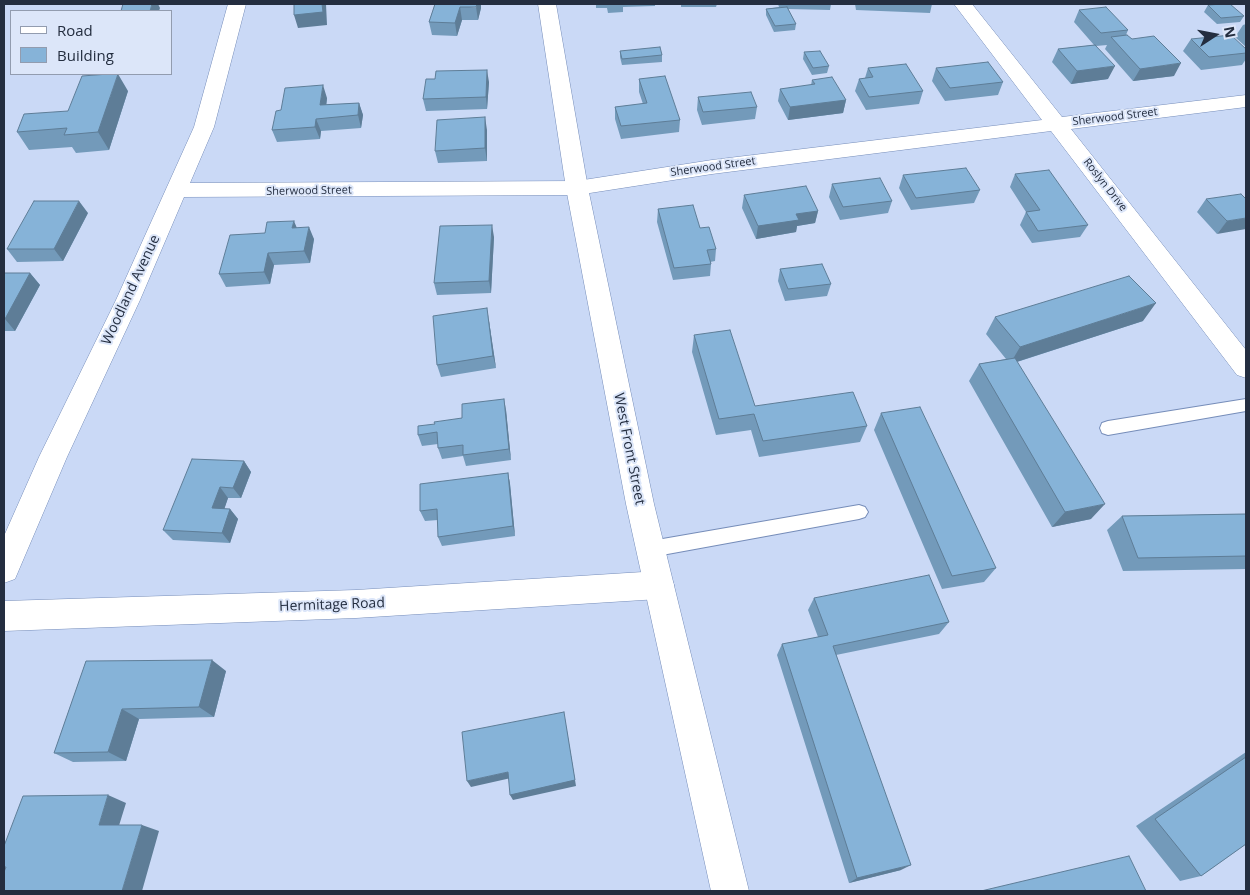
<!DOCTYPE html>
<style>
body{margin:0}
#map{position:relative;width:1250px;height:895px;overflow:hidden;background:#cad9f6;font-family:"Open Sans",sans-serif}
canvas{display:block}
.frame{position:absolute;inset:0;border:5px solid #242e40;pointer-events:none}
.legend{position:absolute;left:10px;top:10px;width:162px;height:65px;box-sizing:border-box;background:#dce6f9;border:1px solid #929caf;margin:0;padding:6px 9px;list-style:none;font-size:15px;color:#242e40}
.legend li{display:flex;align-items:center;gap:10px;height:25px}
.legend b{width:25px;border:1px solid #929caf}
.north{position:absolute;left:1190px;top:10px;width:50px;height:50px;-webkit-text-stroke:4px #dce6f9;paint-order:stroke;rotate:79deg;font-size:14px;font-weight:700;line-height:20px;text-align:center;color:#242e40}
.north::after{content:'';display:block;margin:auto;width:18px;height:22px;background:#242e40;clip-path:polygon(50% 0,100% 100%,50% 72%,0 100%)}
</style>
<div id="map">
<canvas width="1250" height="895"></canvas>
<div class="frame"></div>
<ul class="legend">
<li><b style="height:6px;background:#fff"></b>Road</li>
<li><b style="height:14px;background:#86b3d8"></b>Building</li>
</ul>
<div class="north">N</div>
</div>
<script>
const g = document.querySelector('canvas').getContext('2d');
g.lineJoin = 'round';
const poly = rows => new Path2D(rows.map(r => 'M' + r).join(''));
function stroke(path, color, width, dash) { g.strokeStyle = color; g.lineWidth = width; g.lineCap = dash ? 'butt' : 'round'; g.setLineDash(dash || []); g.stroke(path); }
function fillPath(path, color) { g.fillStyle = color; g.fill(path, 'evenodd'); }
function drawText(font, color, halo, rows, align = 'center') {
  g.font = font + ' "Open Sans",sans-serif'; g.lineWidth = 4; g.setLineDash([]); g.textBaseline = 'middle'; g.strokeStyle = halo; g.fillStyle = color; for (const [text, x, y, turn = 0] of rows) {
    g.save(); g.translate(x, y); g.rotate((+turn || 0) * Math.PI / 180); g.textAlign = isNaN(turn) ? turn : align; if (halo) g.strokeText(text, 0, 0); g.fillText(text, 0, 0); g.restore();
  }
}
const service = poly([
 [1246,399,1246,411,1108,435,1102,433,1100,428,1102,423,1108,421,1246,399],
 [859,505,865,507,868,512,865,517,859,519,651,557,645,555,642,549,645,543,651,541,859,505]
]);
const minor = poly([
 [228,4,246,4,214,127,190,183,577,181,712,160,1042,120,954,4,972,4,1062,117,1246,95,1246,107,1071,129,1246,350,1246,378,1237,375,1051,131,712,174,577,195,184,197,140,300,67,457,15,579,4,583,4,536,39,457,116,300,194,127,228,4],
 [659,571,670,575,674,585,670,595,659,599,356,618,4,631,4,601,356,590,659,571]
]);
const tertiary = poly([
 [538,4,556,4,588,188,654,504,749,891,711,891,626,504,566,188,538,4]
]);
const wall = poly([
 [435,4,481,8,478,20,462,20,457,36,432,35,429,22],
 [596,4,655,4,655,6,623,7,623,12,608,13,607,8,596,8],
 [681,4,717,4,716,7,681,7],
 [778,4,831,4,830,10,788,9,796,24,795,30,774,32,766,15,766,9,779,7],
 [855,4,932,4,930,13,856,10],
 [1208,5,1244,16,1240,22,1217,24,1204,12],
 [1079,10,1128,30,1126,35,1174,76,1133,81,1105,49,1107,45,1096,46,1108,79,1071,84,1052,62,1058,49,1094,45,1074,22],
 [1246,24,1246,47,1235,37,1243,25],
 [1191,39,1246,49,1246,59,1242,65,1201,70,1183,51],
 [620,51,662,55,662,62,622,65,620,57],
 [804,52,829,66,827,73,812,75,803,59],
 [868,68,923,91,919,104,866,110,855,91,859,79,865,78],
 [936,68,1003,82,998,95,945,101,932,81],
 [639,79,680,120,679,132,621,139,615,119,615,107,643,104,639,92],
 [812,80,846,100,843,113,788,120,778,101,780,89,811,85],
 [489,82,487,109,426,111,423,99],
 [128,91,109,150,76,153,72,147,29,150,17,132,68,111],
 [698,97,757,107,755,119,702,125,697,110],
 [327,98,326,105,359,103,363,115,361,128,321,131,320,139,277,142,272,130,281,110],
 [487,130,487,161,438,163,435,151],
 [1015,174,1088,225,1080,237,1032,243,1020,225,1026,212,1010,187],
 [903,175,980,190,974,203,911,210,899,188],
 [832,184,892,201,888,213,840,220,829,197],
 [744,195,818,211,815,223,797,226,796,232,756,239,742,208],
 [1206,199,1246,199,1217,234,1197,212],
 [658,209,700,228,716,249,715,261,710,262,711,264,710,276,673,280,657,222],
 [88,213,63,261,17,262,7,249],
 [297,228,314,239,310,263,274,265,270,284,226,287,219,274,265,233],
 [494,237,491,293,437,295,434,283],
 [780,269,831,284,827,296,785,301,778,281],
 [4,273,30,273,40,285,15,331,4,331],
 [995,317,1143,321,1017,362,1091,519,1052,527,969,381,979,364,1006,359,986,334],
 [489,321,496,368,441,377,437,365],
 [694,335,755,406,867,426,860,442,759,457,751,430,716,435,692,352],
 [506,410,511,460,466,466,463,456,442,459,438,448,438,444,422,446,418,435,435,424,462,418],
 [881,413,996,568,984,582,942,589,874,430],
 [244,461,251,472,241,498,228,498,224,509,230,509,238,519,230,543,173,540,163,530],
 [508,473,510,484,515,536,442,546,438,537,438,520,425,521,420,511],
 [1246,514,1246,569,1123,571,1107,530,1122,516],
 [814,598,949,622,939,634,836,655,901,870,849,883,777,655,782,644,818,637,808,610],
 [86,661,226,671,214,717,139,719,126,761,73,762,54,753],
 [1246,752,1246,844,1201,876,1180,881,1136,826]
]);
const shadedWall = poly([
 [152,4,158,4,160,8,159,11,150,11],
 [322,4,326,4,327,25,298,28,294,15],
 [477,4,481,4,481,8,478,20,476,7],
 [460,7,462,20,457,36,455,23],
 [1181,63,1174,76,1133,81,1140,69],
 [1115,66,1108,79,1071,84,1077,71],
 [487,70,489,82,487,109,486,97],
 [118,74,128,91,109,150,98,132],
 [323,85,327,98,325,118,320,105],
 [846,100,843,113,788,120,790,107],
 [359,103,363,115,361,128,358,115],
 [485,117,487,130,487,161,485,148],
 [316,119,321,131,320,139,315,127],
 [79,201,88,213,63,261,54,249],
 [818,211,815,223,797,226,796,232,756,239,758,226,796,214],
 [1246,218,1246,229,1217,234,1227,221],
 [294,221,299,233,292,228],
 [492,225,494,237,491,293,489,281],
 [309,227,314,239,310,263,304,251],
 [268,253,274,265,270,284,264,272],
 [30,273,40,285,15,331,5,319],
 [1156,303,1143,321,1010,364,1020,347],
 [487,308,489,321,496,368,493,356],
 [504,399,506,410,511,460,509,449],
 [244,461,251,472,241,498,233,488],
 [508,473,510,484,515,536,513,526],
 [220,487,228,498,221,519,212,508],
 [1105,504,1091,519,1052,527,1065,512],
 [230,509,238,519,230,543,222,533],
 [212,660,226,671,214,717,199,707],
 [122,709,139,719,126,761,108,752],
 [565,719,576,786,513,800,510,795],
 [508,772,511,778,471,787,467,781],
 [108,795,126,803,117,832,99,825],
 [142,825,159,831,142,891,122,891],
 [911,865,901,870,849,883,857,878]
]);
const building = poly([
 [123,4,152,4,150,11,121,11,123,4],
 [294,4,322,4,323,12,294,15,294,4],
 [435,4,477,4,476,7,460,7,455,23,429,22,435,4],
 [1222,4,1230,4,1244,16,1221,18,1208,5,1222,4],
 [787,7,796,24,775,26,766,9,787,7],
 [1106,7,1128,30,1101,33,1079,10,1106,7],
 [1127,35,1132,39,1154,36,1181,63,1140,69,1111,37,1127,35],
 [1231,35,1246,49,1246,53,1209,57,1191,39,1231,35],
 [1095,45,1115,66,1077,71,1058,49,1095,45],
 [660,47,662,55,622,59,620,51,660,47],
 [820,51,829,66,813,68,804,52,820,51],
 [988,62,1003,82,950,88,936,68,988,62],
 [906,64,923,91,869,97,859,79,873,77,868,68,906,64],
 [487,70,486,97,423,99,426,79,435,79,436,71,487,70],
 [109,74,118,74,98,132,64,135,67,128,17,132,24,114,68,111,82,76,109,74],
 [665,76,680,120,621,126,615,107,647,103,639,79,665,76],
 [832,77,846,100,790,107,780,89,815,84,812,80,832,77],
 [323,85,320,105,359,103,358,115,316,119,315,127,272,130,276,111,281,110,285,88,323,85],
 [751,92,757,107,703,112,698,97,751,92],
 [485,117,485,148,435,151,437,120,485,117],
 [966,168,980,190,916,198,903,175,966,168],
 [1049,170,1088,225,1038,231,1026,212,1040,210,1015,174,1049,170],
 [880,178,892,201,843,207,832,184,880,178],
 [806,186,818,211,796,214,799,220,758,226,744,195,806,186],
 [1241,194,1246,199,1246,218,1227,221,1206,199,1241,194],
 [34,201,79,201,54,249,7,249,34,201],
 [693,205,700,228,709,227,716,249,707,250,711,264,674,268,658,209,693,205],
 [294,221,292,228,309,227,304,251,268,253,264,272,219,274,230,235,265,233,267,222,294,221],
 [492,225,489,281,434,283,440,226,492,225],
 [822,264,831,284,788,289,780,269,822,264],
 [4,273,30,273,5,319,4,319,4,273],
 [1129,276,1156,303,1020,347,995,317,1129,276],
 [487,308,493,356,437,365,433,316,487,308],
 [730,330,755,406,853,392,867,426,763,441,754,414,719,419,694,335,730,330],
 [1015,358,1105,504,1065,512,979,364,1015,358],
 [504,399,509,449,463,455,463,445,438,448,437,432,418,435,418,426,435,424,434,422,462,418,462,404,504,399],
 [920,407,996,568,952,576,881,413,920,407],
 [192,459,244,461,233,488,220,487,212,508,230,509,222,533,163,530,192,459],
 [508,473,513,526,438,537,437,509,420,511,420,484,508,473],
 [1246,514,1246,556,1138,558,1122,516,1246,514],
 [929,575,949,622,833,646,911,865,857,878,782,644,828,635,814,598,929,575],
 [212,660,199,707,122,709,108,752,54,753,86,661,212,660],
 [564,712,575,780,510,795,508,772,467,781,462,732,564,712],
 [1246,757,1246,844,1201,876,1155,819,1246,757],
 [108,795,99,825,142,825,122,891,4,891,4,872,6,867,4,867,4,846,23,796,108,795],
 [1129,856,1146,891,981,891,1129,856]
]);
const farStreetnames = [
 ["Sherwood Street",1115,117,-7],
 ["Sherwood Street",713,167,-8],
 ["Roslyn Drive",1105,185,52],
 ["Sherwood Street",309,191,-1]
];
const streetNames = [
 ["Woodland Avenue",131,290,-65],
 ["West Front Street",629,449,79],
 ["Hermitage Road",332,605,-2]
];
stroke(service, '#768db9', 2);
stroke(minor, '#768db9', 1);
stroke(tertiary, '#768db9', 1);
fillPath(service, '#fff');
fillPath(minor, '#fff');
fillPath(tertiary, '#fff');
fillPath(wall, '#739aba');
fillPath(shadedWall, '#5e7d97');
fillPath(building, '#86b3d8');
stroke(building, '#5e7d97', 1);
drawText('11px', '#242e40', '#dce6f9', farStreetnames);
drawText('14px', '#242e40', '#dce6f9', streetNames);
</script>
